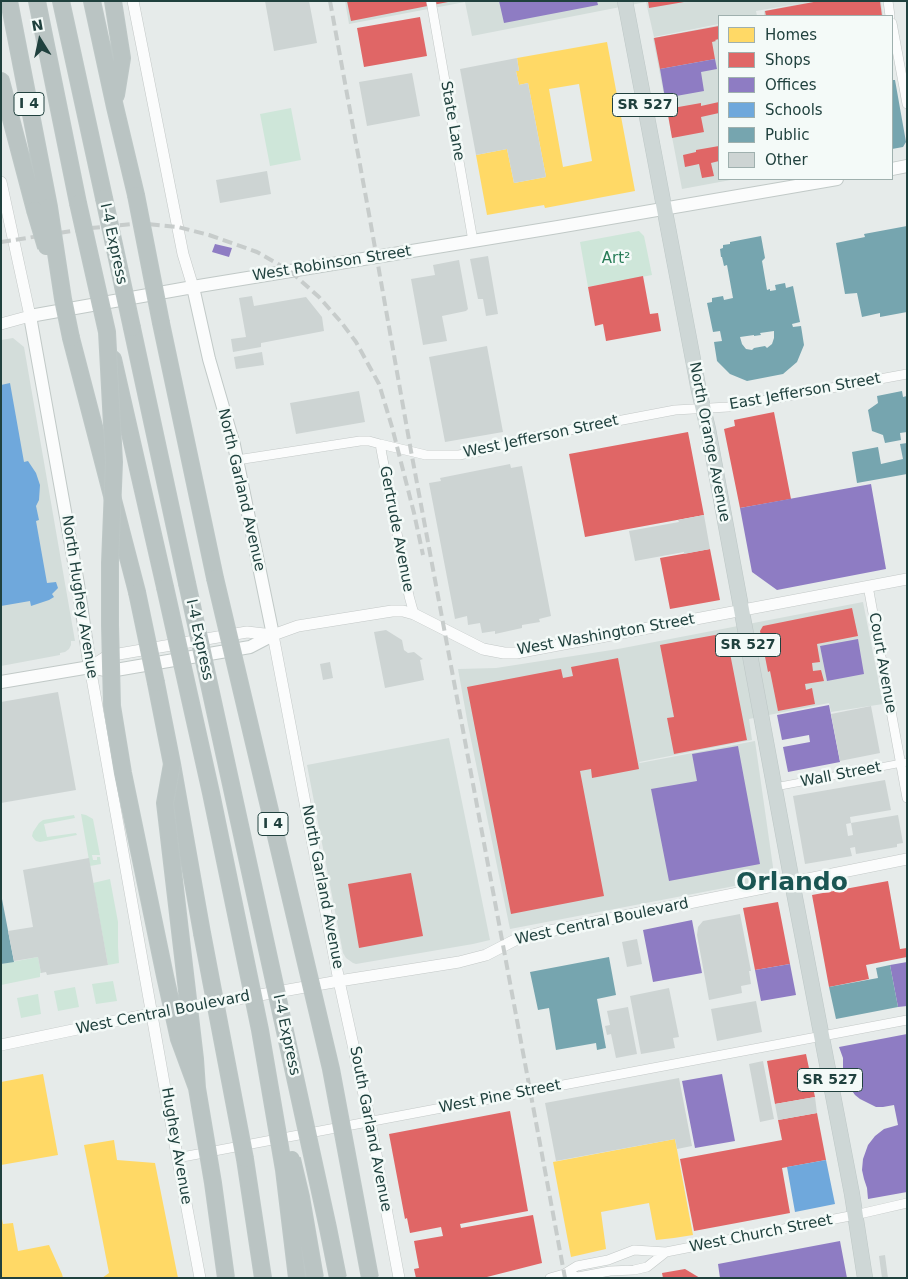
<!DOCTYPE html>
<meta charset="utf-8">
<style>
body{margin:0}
#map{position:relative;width:908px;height:1279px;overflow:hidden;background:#e6ebea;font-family:"DejaVu Sans",sans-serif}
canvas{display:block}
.frame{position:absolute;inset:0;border:2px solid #20413e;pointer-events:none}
.legend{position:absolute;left:718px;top:15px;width:175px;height:165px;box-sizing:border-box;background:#f4faf8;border:1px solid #9fb0ae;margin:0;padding:6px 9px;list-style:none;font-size:15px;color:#20413e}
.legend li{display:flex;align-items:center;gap:10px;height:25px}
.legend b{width:25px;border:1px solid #9fb0ae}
.north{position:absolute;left:15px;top:15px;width:50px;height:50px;-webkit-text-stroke:4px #f4faf8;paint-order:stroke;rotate:350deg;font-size:14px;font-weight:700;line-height:20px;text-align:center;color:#20413e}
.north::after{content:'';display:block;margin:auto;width:18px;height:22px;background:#20413e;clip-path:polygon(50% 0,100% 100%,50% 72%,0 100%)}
</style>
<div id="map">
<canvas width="908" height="1279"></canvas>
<div class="frame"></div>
<ul class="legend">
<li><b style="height:14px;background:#ffd966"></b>Homes</li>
<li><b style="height:14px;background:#e06666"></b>Shops</li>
<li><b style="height:14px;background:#8e7cc3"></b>Offices</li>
<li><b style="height:14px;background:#6fa8dc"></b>Schools</li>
<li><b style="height:14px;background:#76a5af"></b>Public</li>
<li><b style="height:14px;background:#cdd4d3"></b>Other</li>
</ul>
<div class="north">N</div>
</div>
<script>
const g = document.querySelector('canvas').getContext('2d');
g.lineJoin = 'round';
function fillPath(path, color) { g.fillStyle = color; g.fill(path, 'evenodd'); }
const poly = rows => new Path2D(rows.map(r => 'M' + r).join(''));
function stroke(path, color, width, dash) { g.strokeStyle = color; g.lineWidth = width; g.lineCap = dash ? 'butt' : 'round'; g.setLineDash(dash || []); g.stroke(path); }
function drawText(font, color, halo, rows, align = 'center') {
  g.font = font + ' "DejaVu Sans",sans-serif'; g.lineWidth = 5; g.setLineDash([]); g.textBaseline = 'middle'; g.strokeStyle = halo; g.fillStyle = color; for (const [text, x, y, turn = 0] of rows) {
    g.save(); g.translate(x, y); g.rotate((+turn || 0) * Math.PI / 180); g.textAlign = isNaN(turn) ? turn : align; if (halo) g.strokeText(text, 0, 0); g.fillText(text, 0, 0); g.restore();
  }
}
const built = poly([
 [345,1,881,1,883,16,764,16,764,11,797,4,756,11,757,16,719,16,719,24,654,37,646,2,472,36,465,2,349,24],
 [719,25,719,179,736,179,682,189,653,38],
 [13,338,24,347,75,641,71,641,71,645,69,649,65,652,60,653,60,655,1,666,1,340],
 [863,602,883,704,831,712,829,703,749,719,752,740,639,762,640,763,755,741,773,867,773,872,770,876,766,880,510,929,468,725,458,669,496,668,618,649],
 [449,738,490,940,473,944,356,964,353,963,346,958,343,953,307,765]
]);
const green = poly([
 [291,108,301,160,270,166,260,114],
 [639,231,644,236,652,275,588,287,580,242],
 [81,814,86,815,93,819,100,855,92,855,93,860,97,860,97,857,100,857,101,864,90,866],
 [74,815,75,818,44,824,47,837,76,833,77,835,40,842,36,841,34,839,32,836,33,832,39,823,43,820],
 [110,879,118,922,118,947,119,963,108,965,93,883],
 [38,957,41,973,40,973,40,977,1,985,1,964],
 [113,981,117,1001,96,1004,92,984],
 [75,987,79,1007,58,1011,54,991],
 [38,994,41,1014,21,1018,17,998]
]);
const homes = poly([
 [607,42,635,191,545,208,544,205,487,215,476,155,507,149,514,183,546,177,528,83,519,85,516,71,519,71,517,58],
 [579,84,592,161,563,167,549,89],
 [43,1074,58,1155,1,1165,1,1082],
 [675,1139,693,1235,674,1238,656,1240,649,1203,622,1208,601,1212,606,1249,571,1257,553,1162],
 [114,1140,117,1160,155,1163,178,1278,102,1278,109,1273,84,1145],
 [1,1219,2,1219,3,1224,13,1223,18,1251,49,1245,62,1274,63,1278,1,1278]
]);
const shops = poly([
 [347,1,448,1,448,2,351,21],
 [648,1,684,1,684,2,649,8],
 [819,1,880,1,882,16,766,16,765,11],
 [420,17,427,56,364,67,357,28],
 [719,26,719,39,715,40,716,41,712,42,715,59,660,69,654,38],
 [719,102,719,113,701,117,704,132,672,138,667,109,701,103,701,106],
 [719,146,719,161,711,163,714,176,702,178,699,164,685,167,683,155,696,152,696,150],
 [643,276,650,314,658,313,661,331,606,341,603,324,595,326,588,287],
 [774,412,791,499,740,508,724,429,735,426,734,420],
 [688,432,704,515,585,537,569,454],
 [710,549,720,600,670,609,660,558],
 [852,608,858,636,817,644,820,662,812,663,813,671,821,670,824,681,805,684,806,690,812,688,815,704,778,711,770,671,768,672,760,631,763,626],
 [726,633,747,740,674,754,667,718,674,717,660,645],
 [618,658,639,769,592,778,591,769,580,771,604,896,511,914,467,687,561,669,563,678,573,676,571,667],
 [411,873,423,936,359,948,348,884],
 [888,881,900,949,907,948,907,957,866,965,869,979,829,987,812,895],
 [778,902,790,964,755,970,743,908],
 [806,1054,815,1097,775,1104,767,1061],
 [510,1111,528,1211,460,1224,461,1228,533,1215,542,1263,483,1278,416,1278,414,1269,419,1268,414,1241,443,1236,441,1227,410,1233,407,1218,405,1219,389,1134],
 [817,1113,826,1160,782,1168,790,1213,694,1231,680,1159,782,1140,778,1120],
 [685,1269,700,1278,663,1278,662,1273]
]);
const offices = poly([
 [499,1,597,1,598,5,504,23],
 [715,59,717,69,701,72,704,91,665,98,660,69],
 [215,244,232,248,229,257,212,252],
 [871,484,886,569,777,590,752,572,740,508],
 [858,639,864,674,827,681,820,646],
 [829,705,840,762,788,772,783,747,810,742,809,735,782,740,777,715],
 [738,746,760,864,669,881,651,789,697,781,692,754],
 [692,920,702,973,653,982,643,930],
 [907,962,907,1006,898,1007,890,965],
 [790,964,796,995,761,1001,755,970],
 [907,1034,907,1192,868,1199,867,1188,864,1179,862,1170,863,1159,868,1145,875,1136,884,1129,898,1125,894,1105,883,1107,876,1107,860,1099,855,1095,846,1082,843,1068,843,1058,839,1047],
 [722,1074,735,1141,695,1148,682,1081],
 [840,1241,847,1278,720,1278,718,1264]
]);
const schools = poly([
 [10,383,24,462,28,461,36,473,40,485,39,500,36,506,39,520,36,521,47,583,56,582,58,588,52,594,54,597,49,600,31,606,30,601,1,606,1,385],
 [826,1160,835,1204,795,1212,787,1167]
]);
const public = poly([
 [892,80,895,80,906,142,903,147,892,149],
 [907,226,907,312,880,317,880,313,862,317,857,293,845,294,836,243,865,237,864,234],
 [761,236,765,258,762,261,767,290,770,289,770,291,776,290,775,285,785,283,786,288,793,286,800,322,792,324,793,327,801,326,804,345,797,362,783,374,747,381,730,374,717,361,714,342,722,341,720,331,713,332,707,303,712,302,712,298,723,296,724,300,733,298,727,265,724,266,722,257,721,257,720,249,723,248,723,245,730,244,730,242],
 [774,331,774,338,772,344,767,348,765,346,754,348,752,350,746,349,742,344,740,337,754,335,754,336,761,335,760,333],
 [902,391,903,397,907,396,907,432,900,433,901,440,885,443,883,435,872,431,868,410,878,403,877,396],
 [907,443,907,474,857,483,852,452,878,447,881,464,903,459,900,444],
 [1,899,2,899,14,962,1,964],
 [609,957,616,995,597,999,606,1048,597,1050,596,1043,556,1050,549,1008,538,1010,530,972],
 [890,965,898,1007,836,1019,829,987,878,978,876,968]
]);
const building = poly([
 [265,1,309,1,317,43,274,51],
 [517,58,519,71,516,71,519,85,528,83,546,177,514,183,507,149,476,155,460,69],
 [412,73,420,116,367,126,359,82],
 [267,171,271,194,220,203,216,180],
 [488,256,498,314,486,316,483,299,478,299,470,259],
 [459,260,468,309,466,311,442,316,447,341,423,345,411,279,435,275,433,265],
 [252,296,254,306,306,297,322,317,324,331,261,343,261,347,233,352,231,339,246,337,239,298],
 [487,346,503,432,445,442,429,357],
 [262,352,264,365,236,369,234,357],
 [359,391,365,422,296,434,290,403],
 [510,464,511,468,522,466,551,616,539,619,540,622,522,625,522,628,495,634,495,631,482,633,480,623,468,625,467,616,455,619,429,483,441,481,440,478],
 [704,515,710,549,684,554,684,552,635,561,629,531,679,522,678,520],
 [386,630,402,640,404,650,408,653,414,652,423,659,420,660,424,680,385,688,374,632],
 [330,662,333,678,323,680,320,664],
 [58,692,76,790,1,803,1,702],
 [871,706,880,753,840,761,831,714],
 [885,780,891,810,850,817,851,823,898,815,903,843,897,844,897,847,856,854,855,847,850,848,852,856,805,864,793,796],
 [851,823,853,835,848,836,846,824],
 [89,858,108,965,47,975,46,972,41,973,38,957,14,961,8,931,33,927,23,870],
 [740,914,751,971,749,971,751,984,741,986,742,993,709,1000,697,935,698,927,703,921],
 [637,939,642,964,627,967,622,942],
 [669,988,679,1037,673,1038,675,1048,641,1054,630,996],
 [756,1001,762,1032,717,1041,711,1009],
 [628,1007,637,1054,616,1058,611,1034,607,1035,605,1026,610,1025,607,1011],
 [763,1061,774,1119,760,1122,749,1064],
 [679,1078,692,1146,677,1149,675,1139,556,1161,545,1103],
 [815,1097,817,1113,778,1120,775,1104],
 [885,1255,888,1278,882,1278,879,1256]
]);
const pedestrian = poly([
 [775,787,907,762]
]);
const minor = poly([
 [431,1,473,241],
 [888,1,890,16],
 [892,23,907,104],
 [380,444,409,596,414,614],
 [237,460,360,441,369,441,380,444,426,455,459,455,491,449,533,437,675,410,728,407,907,374],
 [868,586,907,798],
 [177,1158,907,1020],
 [564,1274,578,1277,610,1271,634,1270,647,1267,666,1252],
 [550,1278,564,1274,577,1266,608,1260,634,1250,666,1252,855,1215,907,1203]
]);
const tertiary = poly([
 [133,1,183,254,193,287],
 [1,182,30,316,1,324],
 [273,635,339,981,370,1122,399,1278],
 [1,1045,130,1018,339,981,459,962,486,955,515,940,540,933,907,859],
 [200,1278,174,1139,90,667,107,656,247,632,273,635,298,626,392,611,403,611,414,614,483,649,504,653,516,653,907,579]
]);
const secondary = poly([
 [892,169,907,166],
 [90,667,78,584,30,316,193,287,558,227,837,179],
 [1,682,90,667,110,671,250,647,273,635,234,445,209,359,193,287]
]);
const primary = poly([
 [625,1,699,391,708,429,792,882,852,1194,865,1278]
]);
const motorway = poly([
 [9,1,49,207],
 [37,1,78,203],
 [61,1,104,198],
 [92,1,115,107,136,195],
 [113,1,122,58,116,95],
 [1,81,35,210],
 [161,323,215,578],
 [132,328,187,583],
 [71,338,137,592],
 [113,359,165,587],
 [156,683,172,764,202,933],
 [245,1159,263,1278]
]);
const rail = poly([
 [330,1,369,214,411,451,565,1278],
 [1,242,91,228,133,224,147,224,178,227,209,235,257,252,290,271,319,297,341,322,356,342,379,384,392,427,414,513,423,555]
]);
const motorwayBridge = poly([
 [136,195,161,323],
 [104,198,132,328],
 [78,203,107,332,114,462,110,563,110,625,112,706,123,773,165,976,179,1039,197,1088],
 [49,207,63,299,71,338],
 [35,210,46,247],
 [215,578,331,1069,370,1278],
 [187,583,328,1228,338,1278],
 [165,587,211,793,260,1030,284,1170,297,1278],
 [137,592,156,683],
 [172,764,165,803,195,1059,197,1088,213,1183,226,1278],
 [202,933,245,1159],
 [292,1159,301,1197,315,1278]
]);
const shields = [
 [29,104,30],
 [645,105,65],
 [748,645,65],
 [273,824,30],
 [830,1080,65]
];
const shieldNames = [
 ["I 4",29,104],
 ["SR 527",645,105],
 ["SR 527",748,645],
 ["I 4",273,824],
 ["SR 527",830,1080]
];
const streetNames = [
 ["State Lane",452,121,80],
 ["I-4 Express",113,244,78],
 ["West Robinson Street",332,264,-9],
 ["East Jefferson Street",805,392,-10],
 ["West Jefferson Street",541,437,-12],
 ["North Orange Avenue",709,442,79],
 ["North Garland Avenue",241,490,77],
 ["Gertrude Avenue",396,529,79],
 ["North Hughey Avenue",79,597,81],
 ["West Washington Street",606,635,-10],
 ["I-4 Express",199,640,78],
 ["Court Avenue",882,663,80],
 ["Wall Street",841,775,-11],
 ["North Garland Avenue",322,887,79],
 ["West Central Boulevard",602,922,-12],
 ["West Central Boulevard",163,1013,-11],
 ["I-4 Express",286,1035,78],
 ["West Pine Street",500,1097,-11],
 ["South Garland Avenue",370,1129,79],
 ["Hughey Avenue",176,1146,80],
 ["West Church Street",761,1234,-11]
];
const parkNames = [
 ["Art²",616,259]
];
const townNames = [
 ["Orlando",792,883]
];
fillPath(built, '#d3ddda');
fillPath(green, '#cee6d9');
fillPath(homes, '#ffd966');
fillPath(shops, '#e06666');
fillPath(offices, '#8e7cc3');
fillPath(schools, '#6fa8dc');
fillPath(public, '#76a5af');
fillPath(building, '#cdd4d3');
stroke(pedestrian, '#c3c8c7', 8);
stroke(minor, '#c3c8c7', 10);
stroke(tertiary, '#c3c8c7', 12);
stroke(secondary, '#c1c9c7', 14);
stroke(primary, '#bdc7c6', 16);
stroke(motorway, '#bdc7c6', 18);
stroke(pedestrian, '#fbfcfc', 7);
stroke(minor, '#fbfcfc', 9);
stroke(tertiary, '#fbfcfc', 11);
stroke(secondary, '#fbfcfc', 12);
stroke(primary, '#ced7d6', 15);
stroke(motorway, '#bac4c3', 16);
stroke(rail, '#c7cccb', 4, [10, 5]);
stroke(motorwayBridge, '#bdc7c6', 18, []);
stroke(motorwayBridge, '#bac4c3', 16);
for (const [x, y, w] of shields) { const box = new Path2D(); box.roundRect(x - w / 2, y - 11.5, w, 23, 4); g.fillStyle = '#f4faf8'; g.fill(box); stroke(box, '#20413e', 1); }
drawText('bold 14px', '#20413e', null, shieldNames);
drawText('15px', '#20413e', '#f4faf8', streetNames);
drawText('15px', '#277c57', '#f4faf8', parkNames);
drawText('bold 25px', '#1a5552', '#f4faf8', townNames);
</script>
